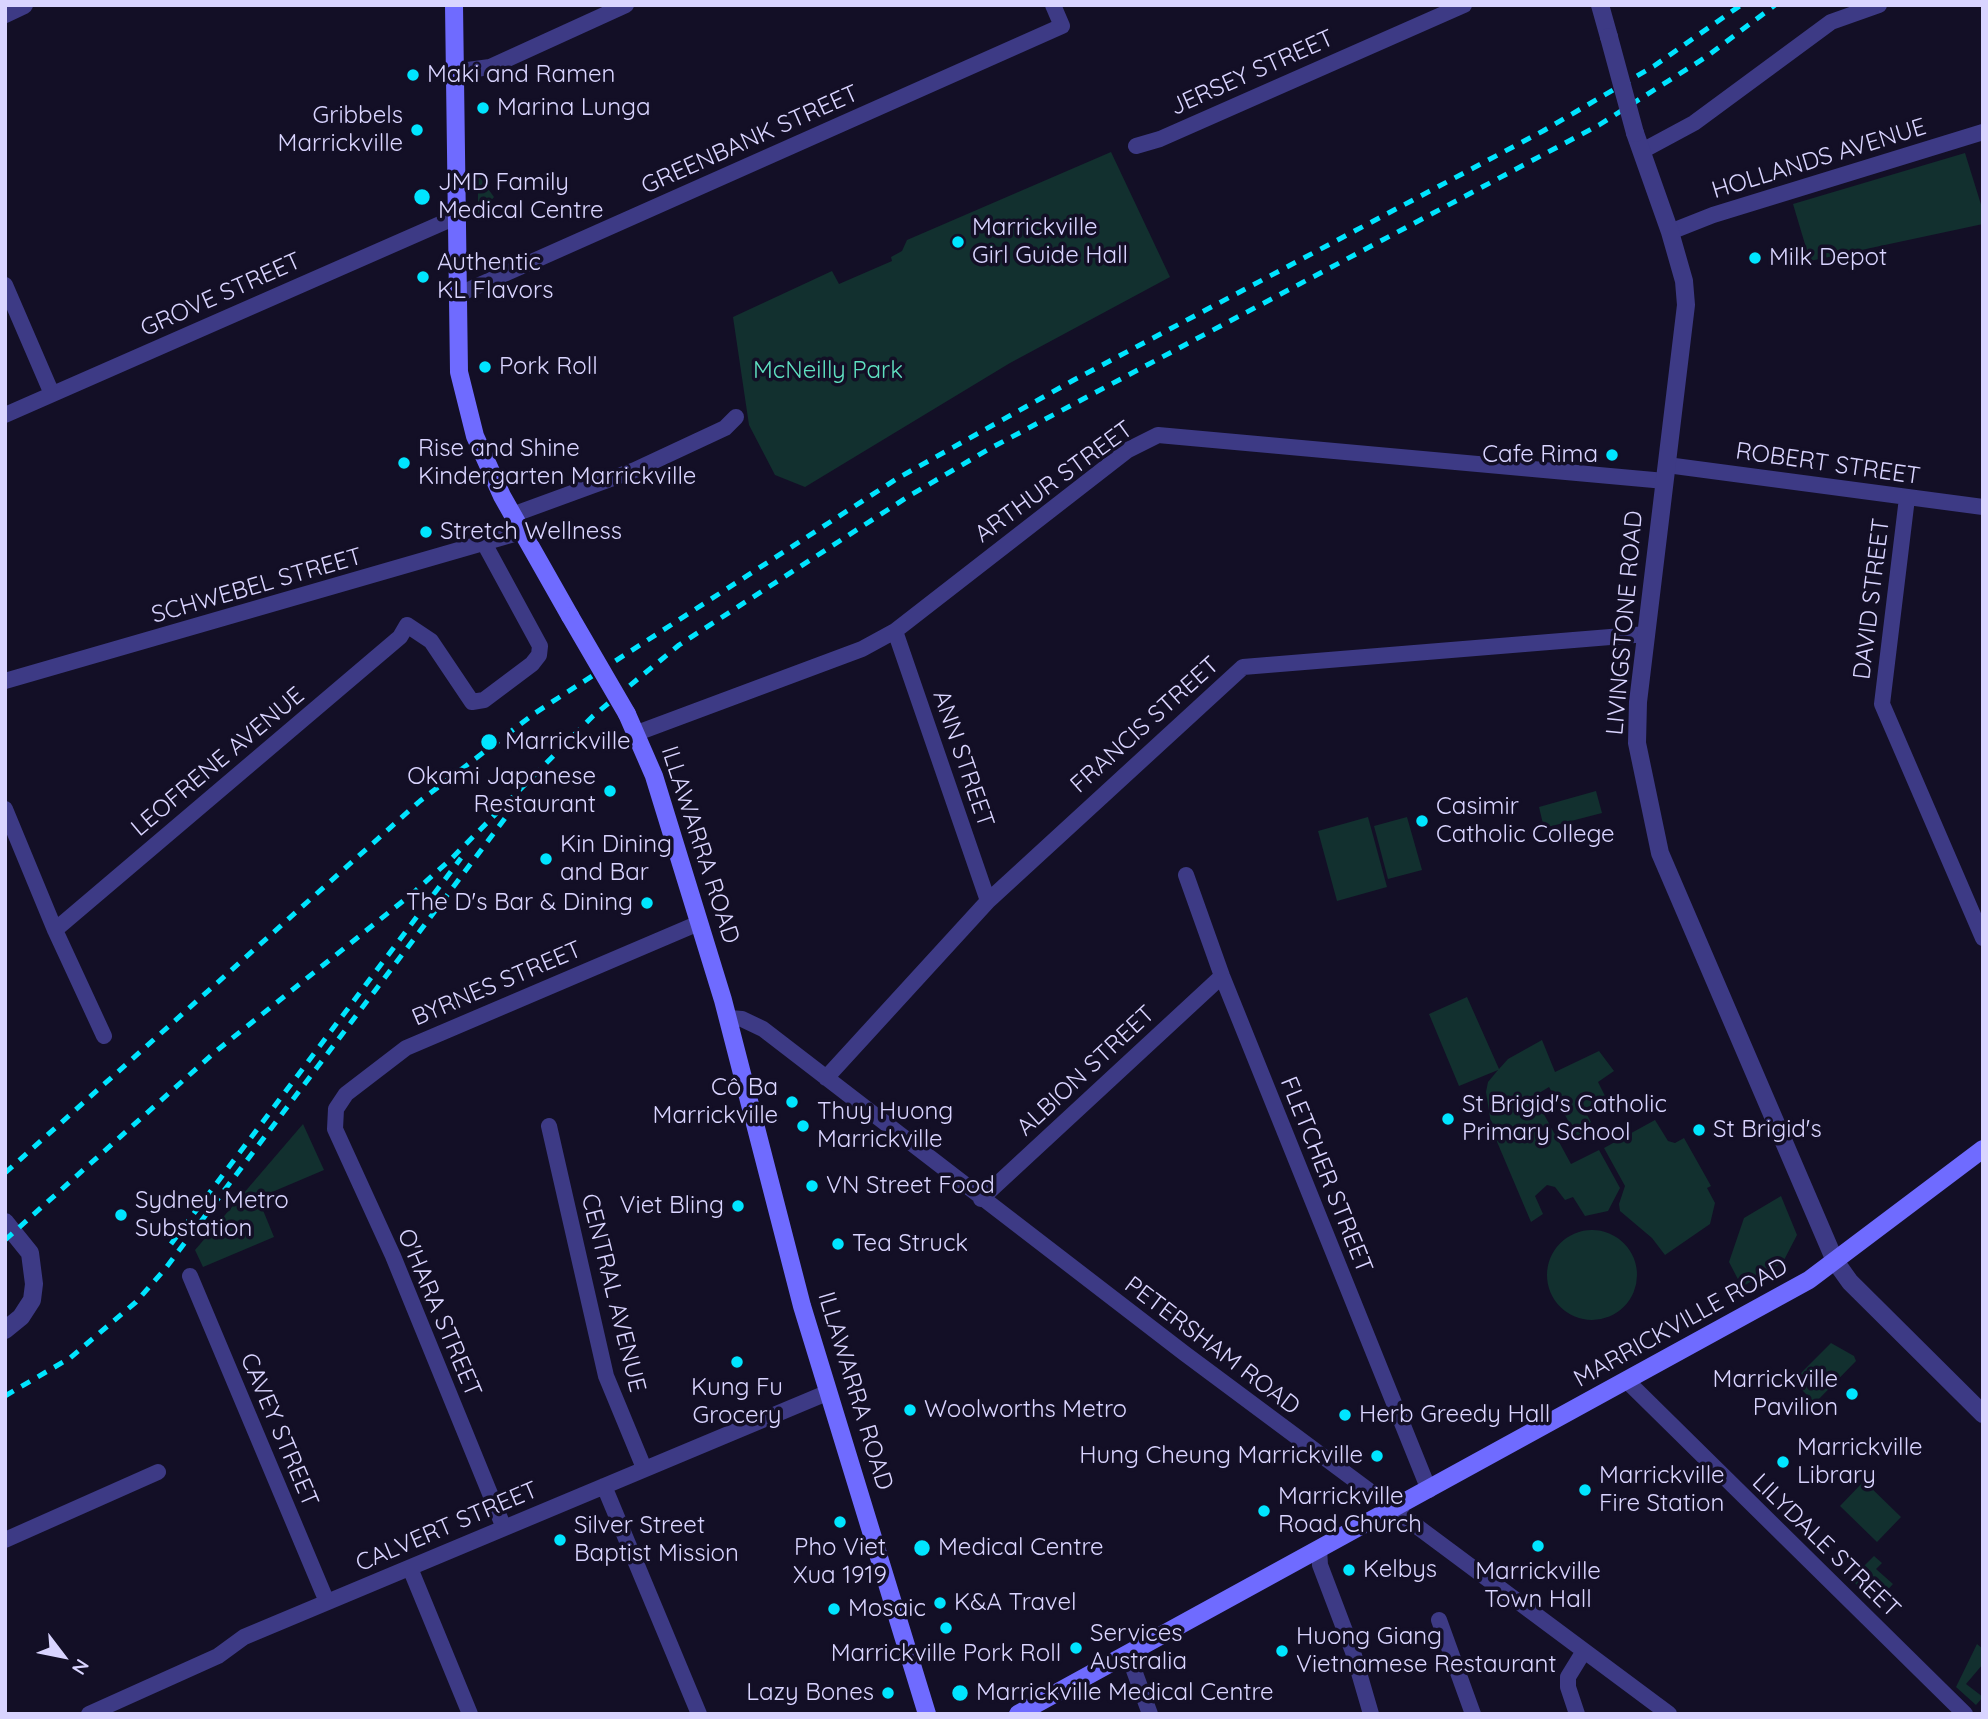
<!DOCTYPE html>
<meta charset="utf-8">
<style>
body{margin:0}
#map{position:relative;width:1988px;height:1719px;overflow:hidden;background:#130f26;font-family:Quicksand,sans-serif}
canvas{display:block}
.frame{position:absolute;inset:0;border:7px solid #d9d4ff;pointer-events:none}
.north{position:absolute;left:28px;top:1621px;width:70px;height:70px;-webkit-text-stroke:5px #130f26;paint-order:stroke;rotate:122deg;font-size:19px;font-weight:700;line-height:28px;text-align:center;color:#d9d4ff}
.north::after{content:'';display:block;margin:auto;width:24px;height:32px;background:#d9d4ff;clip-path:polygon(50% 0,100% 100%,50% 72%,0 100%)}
</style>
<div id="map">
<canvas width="1988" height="1719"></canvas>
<div class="frame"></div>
<div class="north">N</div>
</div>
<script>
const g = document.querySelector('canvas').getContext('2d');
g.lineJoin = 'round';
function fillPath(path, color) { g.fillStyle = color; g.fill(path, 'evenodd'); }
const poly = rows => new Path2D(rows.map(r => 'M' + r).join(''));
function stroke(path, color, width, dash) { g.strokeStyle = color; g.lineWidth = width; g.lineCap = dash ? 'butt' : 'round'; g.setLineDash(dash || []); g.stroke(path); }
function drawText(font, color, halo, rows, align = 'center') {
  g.font = font + ' Quicksand,sans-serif'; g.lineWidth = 7; g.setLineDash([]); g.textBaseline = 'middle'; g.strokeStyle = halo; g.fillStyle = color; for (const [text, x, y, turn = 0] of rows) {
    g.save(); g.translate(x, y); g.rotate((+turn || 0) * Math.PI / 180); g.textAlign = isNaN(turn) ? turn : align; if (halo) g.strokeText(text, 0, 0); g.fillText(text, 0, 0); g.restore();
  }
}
const green = poly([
 [1111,152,1170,277,1010,363,805,487,775,475,749,425,733,317,832,271,839,284,892,261,891,257,902,251,907,240],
 [1965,153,1983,211,1983,224,1810,261,1793,204],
 [478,175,494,197,478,216],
 [1596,791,1602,813,1544,828,1539,807],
 [1368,817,1387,887,1337,901,1318,831],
 [1407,817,1422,870,1388,879,1374,826],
 [1467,997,1499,1069,1508,1059,1542,1040,1555,1072,1599,1051,1614,1071,1598,1082,1606,1098,1585,1111,1591,1122,1584,1127,1586,1134,1578,1138,1549,1087,1534,1096,1571,1164,1599,1150,1620,1188,1608,1211,1585,1216,1573,1197,1565,1200,1555,1187,1547,1185,1535,1196,1543,1214,1531,1222,1492,1130,1486,1092,1488,1082,1498,1070,1459,1086,1429,1014],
 [1655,1120,1668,1141,1675,1143,1684,1138,1711,1186,1707,1188,1715,1203,1710,1224,1665,1255,1652,1238,1620,1211,1619,1204,1625,1186,1604,1148],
 [303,1124,324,1170,258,1198,274,1237,203,1267,195,1250],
 [1781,1196,1797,1235,1783,1262,1742,1287,1729,1262,1744,1218],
 '1547 1275a45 45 0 1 1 90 0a45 45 0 1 1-90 0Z',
 [1831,1343,1854,1356,1856,1361,1815,1403,1793,1381],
 [1864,1481,1901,1517,1877,1542,1840,1506],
 [1874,1556,1882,1563,1876,1569,1893,1584,1881,1597,1872,1588,1866,1594,1851,1579],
 [1977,1644,1983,1649,1983,1664,1966,1684,1983,1697,1976,1705,1956,1687]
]);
const minor = poly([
 [453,72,490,67,626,5],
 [1136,146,1160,139,1464,5],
 [1642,151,1694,123,1831,22,1879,5],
 [1670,232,1713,215,1983,132],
 [5,285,52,394],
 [457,295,1062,26,1053,5],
 [5,415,456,217],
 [1667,465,1983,507],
 [1907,498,1882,704,1983,938],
 [512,515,635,470,725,428,736,417],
 [895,631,988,901],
 [5,681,521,532],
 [637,733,862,649,895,631,1128,450,1158,435,1665,481],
 [5,809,55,930,104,1036],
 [1186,875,1222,976,1429,1490],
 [55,930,400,637,407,625,431,641,472,702,484,700,532,664,539,655,540,646,484,543],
 [729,1018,742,1019,763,1029,1184,1353,1669,1714],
 [826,1078,988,901,1243,667,1647,634],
 [549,1126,606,1376,644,1468],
 [981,1199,1222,976],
 [190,1276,327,1602],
 [1627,1381,1965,1714],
 [604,1486,699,1714],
 [504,1528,393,1256,335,1129,336,1109,346,1094,406,1048,699,923],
 [5,1540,158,1472],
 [1319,1549,1320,1565,1353,1652,1371,1714],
 [410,1568,470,1714],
 [1439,1620,1473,1714],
 [1128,1654,1150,1714],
 [89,1714,218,1656,244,1637,829,1392],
 [1577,1714,1568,1687,1568,1677,1584,1651]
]);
const tertiary = poly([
 [1600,5,1609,37],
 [5,14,24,5],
 [1635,133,1670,232,1684,281,1686,305,1638,702,1637,743,1660,853,1835,1261,1850,1282,1983,1414],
 [5,1222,30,1253,34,1284,32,1300,21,1317,5,1330]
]);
const secondary = poly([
 [454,5,459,372,475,436,502,496,570,616],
 [627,714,654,776,723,1000,802,1306,927,1714],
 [1018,1714,1809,1280,1983,1149]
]);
const rail = poly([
 [5,1173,420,801,535,713,898,478,1072,381,1543,131,1654,66,1741,5],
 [5,1240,215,1052,413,893,451,859,593,716,679,645,909,496,989,449,1599,125,1706,57,1775,5],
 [171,1244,461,858],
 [5,1396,70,1358,136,1302,165,1269,509,813]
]);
const tertiaryBridge = poly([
 [1609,37,1635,133]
]);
const secondaryBridge = poly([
 [570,616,627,714]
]);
const markers = [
 [413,75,7,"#00e5ff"],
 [483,108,7,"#00e5ff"],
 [417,130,7,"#00e5ff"],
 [422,197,9,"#00e5ff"],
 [958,242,7,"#00e5ff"],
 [1755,258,7,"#00e5ff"],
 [423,277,7,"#00e5ff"],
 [485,367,7,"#00e5ff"],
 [1612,455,7,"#00e5ff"],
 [404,463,7,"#00e5ff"],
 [426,532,7,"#00e5ff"],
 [489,742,9,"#00e5ff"],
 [610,791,7,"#00e5ff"],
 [1422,821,7,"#00e5ff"],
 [546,859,7,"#00e5ff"],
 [647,903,7,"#00e5ff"],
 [792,1102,7,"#00e5ff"],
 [1448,1119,7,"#00e5ff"],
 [803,1126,7,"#00e5ff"],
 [1699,1130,7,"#00e5ff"],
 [812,1186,7,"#00e5ff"],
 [738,1206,7,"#00e5ff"],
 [121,1215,7,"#00e5ff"],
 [838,1244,7,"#00e5ff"],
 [737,1362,7,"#00e5ff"],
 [1852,1394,7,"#00e5ff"],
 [910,1410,7,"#00e5ff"],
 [1345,1415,7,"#00e5ff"],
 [1377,1456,7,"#00e5ff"],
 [1783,1462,7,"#00e5ff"],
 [1585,1490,7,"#00e5ff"],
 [1264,1511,7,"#00e5ff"],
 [840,1522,7,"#00e5ff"],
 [560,1540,7,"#00e5ff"],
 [1538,1546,7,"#00e5ff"],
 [922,1548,9,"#00e5ff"],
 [1349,1570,7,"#00e5ff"],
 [940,1603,7,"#00e5ff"],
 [834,1609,7,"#00e5ff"],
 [946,1628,7,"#00e5ff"],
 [1076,1648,7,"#00e5ff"],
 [1282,1651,7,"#00e5ff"],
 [888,1693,7,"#00e5ff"],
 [960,1693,9,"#00e5ff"]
];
const streetNames = [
 ["JERSEY STREET",1252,73,-24],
 ["GREENBANK STREET",750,140,-24],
 ["HOLLANDS AVENUE",1819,159,-17],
 ["GROVE STREET",221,295,-24],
 ["ROBERT STREET",1828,464,8],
 ["ARTHUR STREET",1054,482,-36],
 ["SCHWEBEL STREET",257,586,-16],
 ["DAVID STREET",1872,599,-83],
 ["LIVINGSTONE ROAD",1625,623,-85],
 ["FRANCIS STREET",1145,725,-42],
 ["ANN STREET",963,759,71],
 ["LEOFRENE AVENUE",218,762,-40],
 ["ILLAWARRA ROAD",700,845,72],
 ["BYRNES STREET",497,984,-23],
 ["ALBION STREET",1086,1071,-43],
 ["FLETCHER STREET",1326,1175,68],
 ["CENTRAL AVENUE",613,1293,76],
 ["O'HARA STREET",439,1313,67],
 ["MARRICKVILLE ROAD",1681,1323,-29],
 ["PETERSHAM ROAD",1212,1346,37],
 ["ILLAWARRA ROAD",855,1391,73],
 ["CAVEY STREET",279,1430,67],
 ["CALVERT STREET",447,1527,-23],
 ["LILYDALE STREET",1826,1546,44]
];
const poiNames = [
 ["Maki and Ramen",427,75],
 ["Marina Lunga",497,108],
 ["Gribbels",403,116,"right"],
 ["Marrickville",403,144,"right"],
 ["JMD Family",438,183],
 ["Medical Centre",438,211],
 ["Marrickville",972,228],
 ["Girl Guide Hall",972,256],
 ["Milk Depot",1769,258],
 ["Authentic",437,263],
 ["KL Flavors",437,291],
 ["Pork Roll",499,367],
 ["Rise and Shine",418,449],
 ["Kindergarten Marrickville",418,477],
 ["Cafe Rima",1598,455,"right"],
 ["Stretch Wellness",440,532],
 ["Marrickville",505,742],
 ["Okami Japanese",596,777,"right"],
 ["Restaurant",596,805,"right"],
 ["Casimir",1436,807],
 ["Catholic College",1436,835],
 ["Kin Dining",560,845],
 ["and Bar",560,873],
 ["The D's Bar & Dining",633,903,"right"],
 ["Cô Ba",778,1088,"right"],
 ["Marrickville",778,1116,"right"],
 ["St Brigid's Catholic",1462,1105],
 ["Primary School",1462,1133],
 ["Thuy Huong",817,1112],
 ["Marrickville",817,1140],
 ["St Brigid's",1713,1130],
 ["VN Street Food",826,1186],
 ["Sydney Metro",135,1201],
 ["Substation",135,1229],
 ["Viet Bling",724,1206,"right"],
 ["Tea Struck",852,1244],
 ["Marrickville",1838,1380,"right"],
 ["Pavilion",1838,1408,"right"],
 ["Kung Fu",737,1388,"center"],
 ["Grocery",737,1416,"center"],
 ["Woolworths Metro",924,1410],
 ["Herb Greedy Hall",1359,1415],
 ["Marrickville",1797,1448],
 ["Library",1797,1476],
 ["Hung Cheung Marrickville",1363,1456,"right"],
 ["Marrickville",1599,1476],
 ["Fire Station",1599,1504],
 ["Marrickville",1278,1497],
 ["Road Church",1278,1525],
 ["Silver Street",574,1526],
 ["Baptist Mission",574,1554],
 ["Pho Viet",840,1548,"center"],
 ["Xua 1919",840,1576,"center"],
 ["Medical Centre",938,1548],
 ["Kelbys",1363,1570],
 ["Marrickville",1538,1572,"center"],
 ["Town Hall",1538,1600,"center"],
 ["K&A Travel",954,1603],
 ["Mosaic",848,1609],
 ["Services",1090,1634],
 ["Australia",1090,1662],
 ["Huong Giang",1296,1637],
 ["Vietnamese Restaurant",1296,1665],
 ["Marrickville Pork Roll",946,1654,"center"],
 ["Lazy Bones",874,1693,"right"],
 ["Marrickville Medical Centre",976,1693]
];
const parkNames = [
 ["McNeilly Park",828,371]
];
fillPath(green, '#12302f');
stroke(minor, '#3d3a85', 16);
stroke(tertiary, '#3d3a85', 18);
stroke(secondary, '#6f6bff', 18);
stroke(rail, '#00e5ff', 5, [10, 9]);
stroke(tertiaryBridge, '#3d3a85', 18);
stroke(secondaryBridge, '#6f6bff', 18);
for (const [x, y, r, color] of markers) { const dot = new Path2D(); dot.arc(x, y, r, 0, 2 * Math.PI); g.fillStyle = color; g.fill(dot); stroke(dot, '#130f26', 2.5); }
drawText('24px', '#d9d4ff', '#130f26', streetNames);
drawText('24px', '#d9d4ff', '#130f26', poiNames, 'left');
drawText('24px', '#5fe0c0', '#130f26', parkNames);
</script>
